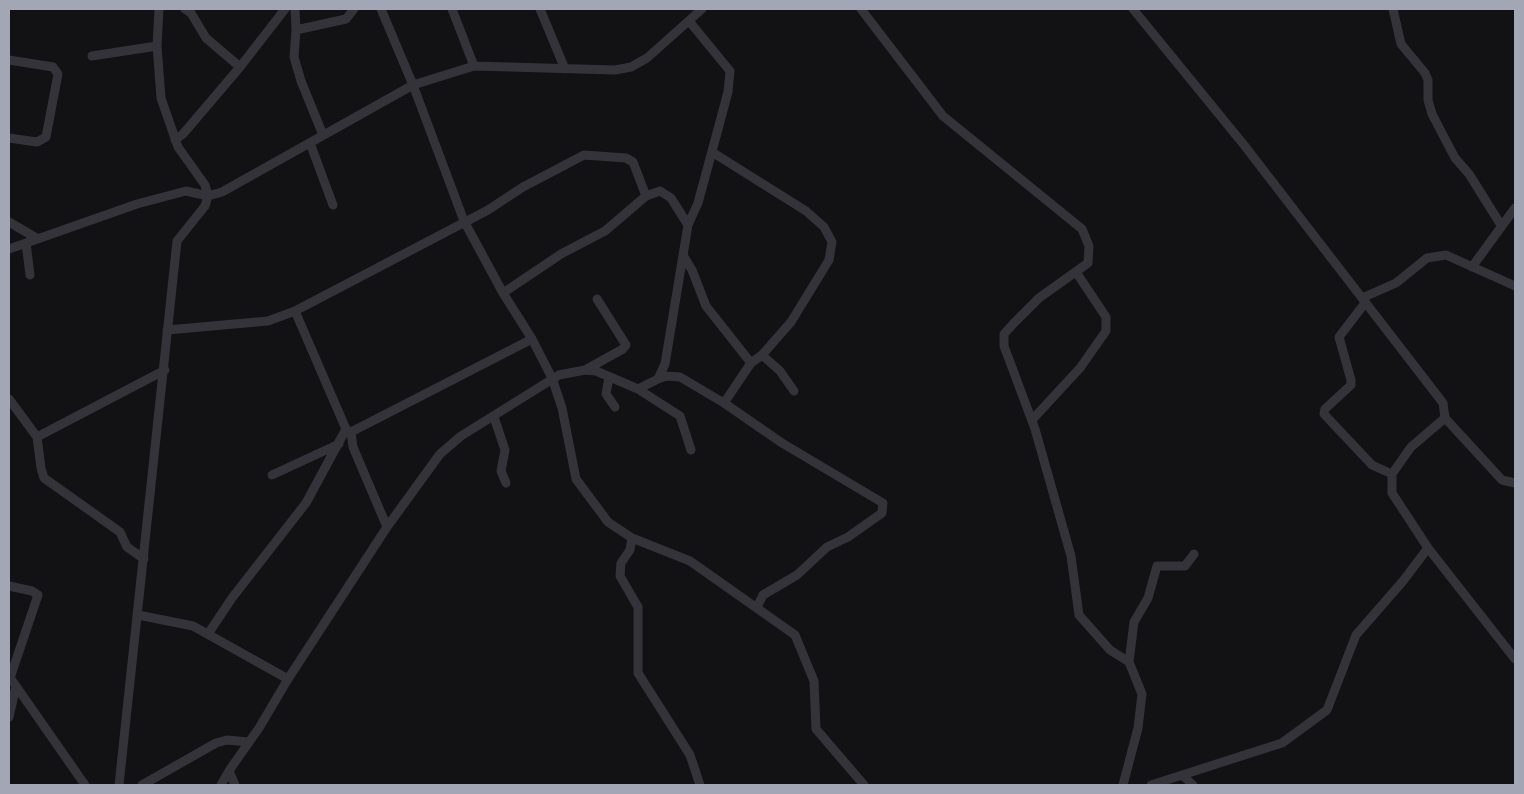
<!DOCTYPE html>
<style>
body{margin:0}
#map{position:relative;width:1524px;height:794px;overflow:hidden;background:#121214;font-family:Inter,sans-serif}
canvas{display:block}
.frame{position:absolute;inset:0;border:10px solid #a2a6b5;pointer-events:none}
</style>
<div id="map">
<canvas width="1524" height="794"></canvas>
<div class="frame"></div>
</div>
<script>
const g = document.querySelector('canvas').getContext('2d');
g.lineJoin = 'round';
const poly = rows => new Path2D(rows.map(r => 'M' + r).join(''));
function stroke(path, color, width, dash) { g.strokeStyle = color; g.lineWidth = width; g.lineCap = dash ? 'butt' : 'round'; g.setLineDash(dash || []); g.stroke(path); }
const minor = poly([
 [185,9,191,13,206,38,240,67],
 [295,9,296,30,346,19,354,9],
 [381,9,413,85,464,221,503,293,532,339,552,378,562,408,576,479,608,522,632,538,690,561,795,635,814,681,816,729,864,785],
 [452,9,474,66],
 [540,9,565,69],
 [861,9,943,116,1082,229,1089,246,1088,263,1039,298,1014,323,1004,334,1004,346,1035,429,1071,556,1079,615,1110,650,1129,662,1142,694,1138,728,1123,785],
 [1133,9,1244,145,1443,403,1445,418,1411,447,1392,474,1392,493,1428,548,1515,659],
 [1393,9,1401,44,1425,73,1428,80,1428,100,1432,114,1455,158,1469,174,1501,225],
 [296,30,294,57,301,81,323,135],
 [92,56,157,46],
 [9,60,53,67,58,74,46,137,37,142,9,138],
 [175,140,183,134,240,67,285,9],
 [310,143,333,205],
 [712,152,806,211,824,227,832,242,829,260,791,322,762,355,751,363,724,403],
 [9,222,38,239],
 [26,243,30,275],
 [9,249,137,204,186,191,208,196,222,192,413,85,474,66,615,70,631,67,647,58,702,9],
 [683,255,692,270,706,306,751,363],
 [1472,267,1515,208],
 [503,293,561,254,605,231,646,196,660,191,671,198,688,225],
 [1362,298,1396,283,1427,258,1446,255,1515,286],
 [1365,303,1339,337,1351,380,1351,385,1325,409,1324,414,1372,465,1392,474],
 [295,311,346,429,351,432,532,339],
 [167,330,268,321,295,311,488,210,523,187,584,155,626,158,633,162,646,196],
 [762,355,780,371,794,391],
 [585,370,623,349,626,345,597,299],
 [609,377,606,394,615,407],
 [658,379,666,376,680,377,724,403,782,443,883,503,882,513,848,537,827,547,797,575,763,595,757,607],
 [638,389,680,416,691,450],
 [9,399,37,437,165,370],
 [494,417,505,450,501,471,506,483],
 [1445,418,1502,480,1515,483],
 [1032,420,1080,368,1106,331,1106,317,1076,272],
 [351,432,353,447,387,527],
 [37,437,41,468,44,478,120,532,127,547,144,559],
 [272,475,339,444],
 [632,538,630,550,621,563,620,576,638,607,638,673,690,755,700,785],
 [9,586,32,591,38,595,10,678],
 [138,615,193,626,288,679],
 [208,634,232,598,306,503,346,429],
 [1129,662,1134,622,1148,598,1157,566,1185,566,1194,554],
 [9,676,85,785],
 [9,717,16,686],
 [1182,775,1193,785],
 [119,785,177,241,205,206,208,196,205,185,178,147,161,98,157,46,159,9],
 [142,785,216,743,227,740,248,742],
 [221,785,229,771],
 [235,785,229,771,233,765,259,728,288,679,387,527,440,454,461,436,559,375,585,370,596,371,638,389,658,379,665,364,688,225,698,203,728,92,730,71,689,21],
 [1151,785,1282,743,1327,710,1356,635,1403,581,1428,548]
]);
stroke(minor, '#333339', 9);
</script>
